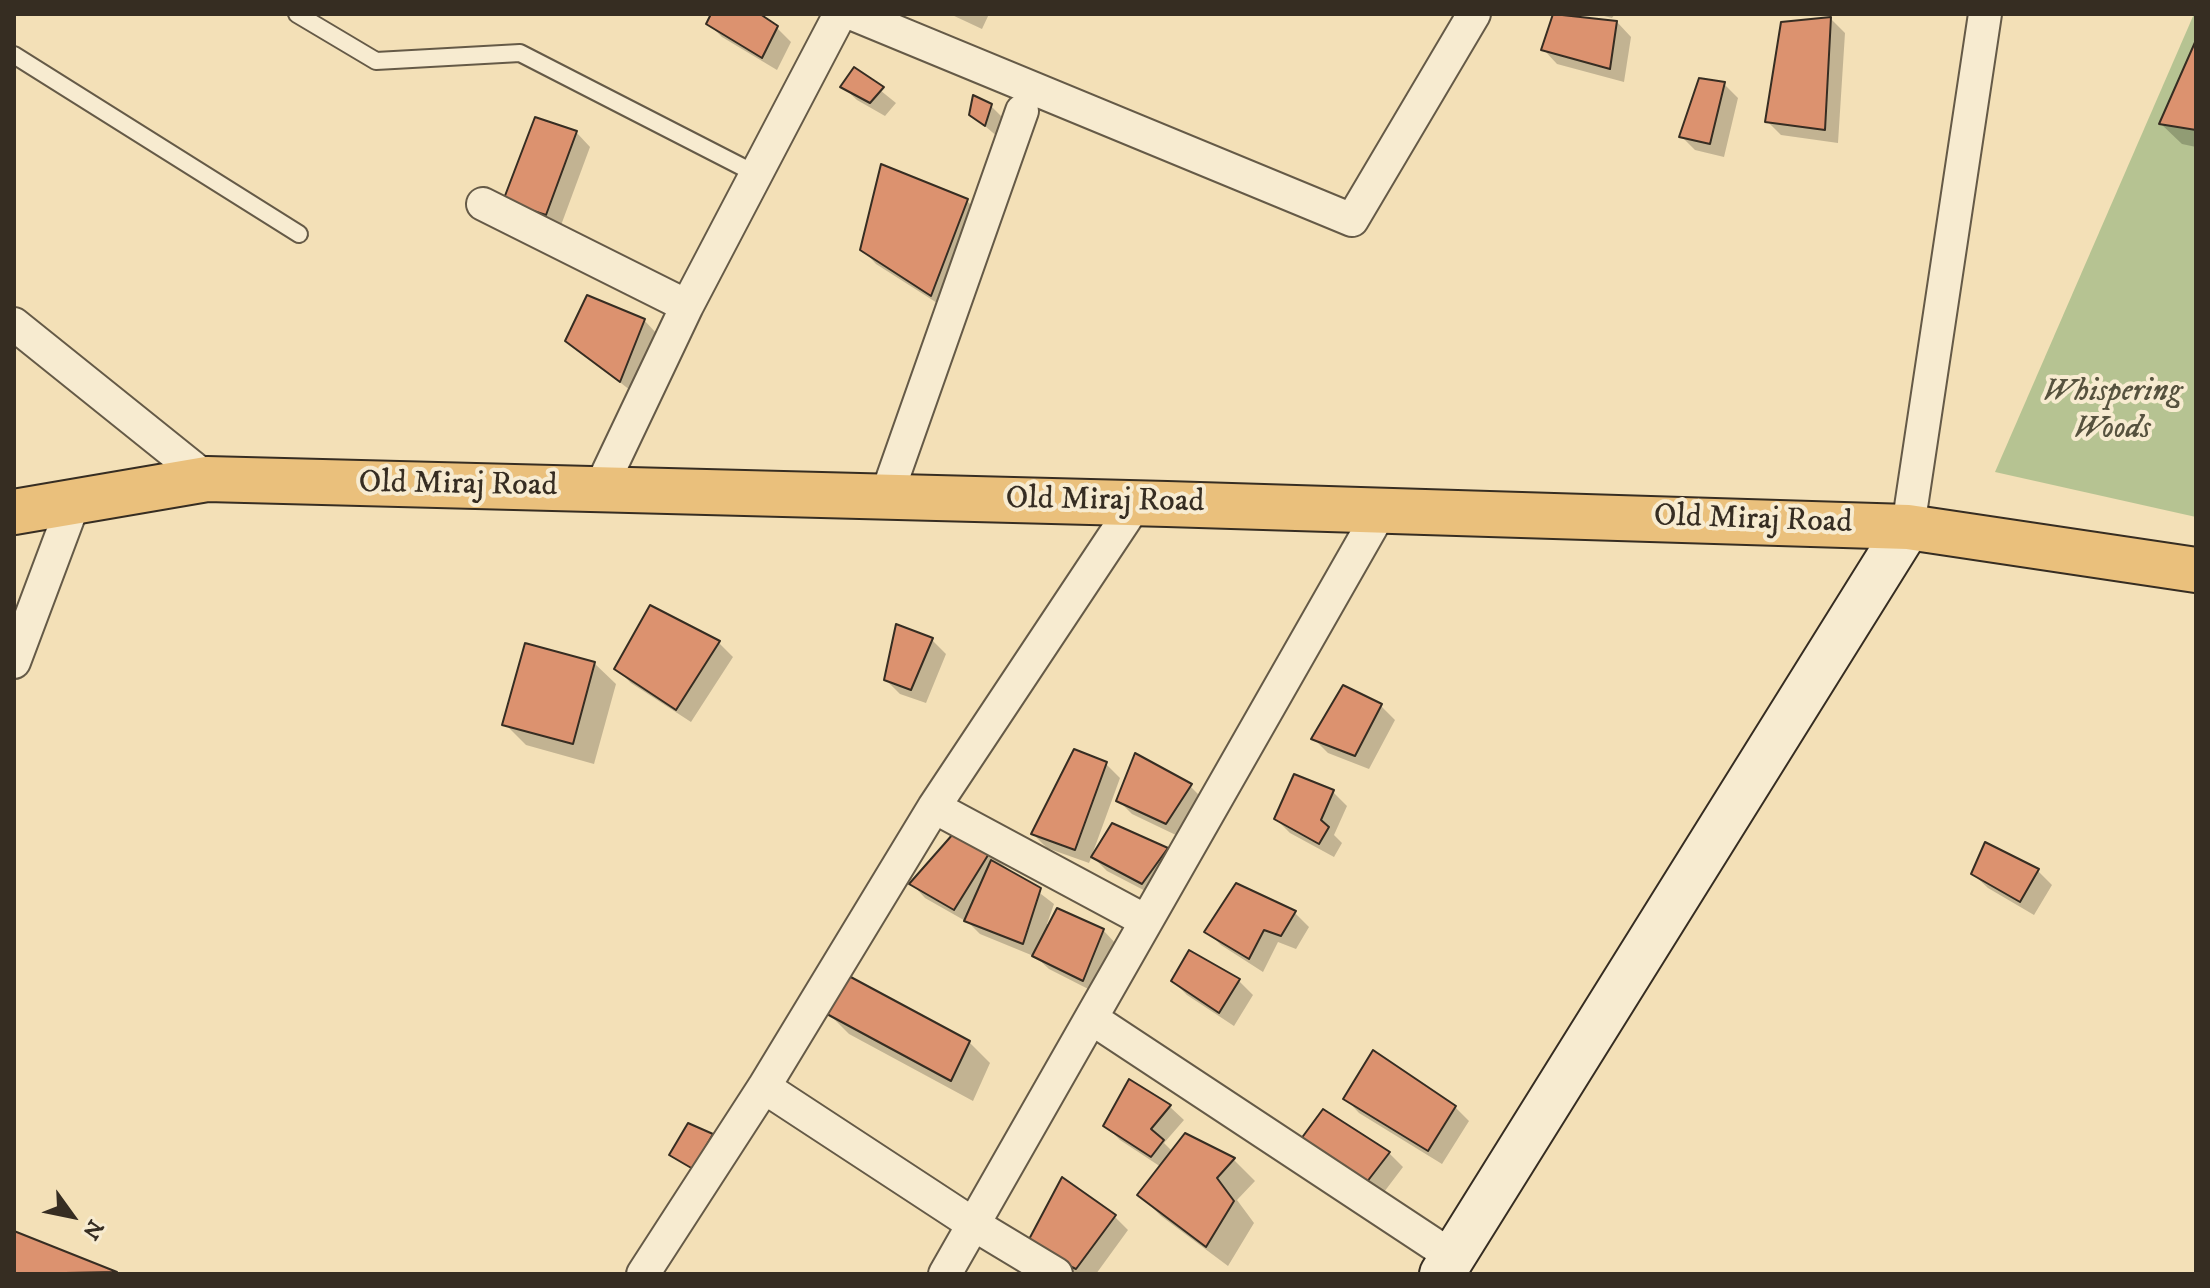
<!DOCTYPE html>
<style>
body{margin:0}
#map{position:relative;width:2210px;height:1288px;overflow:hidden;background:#f3e0b7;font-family:"IM FELL DW Pica",serif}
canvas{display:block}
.frame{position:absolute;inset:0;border:16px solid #362d22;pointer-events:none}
.north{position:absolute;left:32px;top:1176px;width:80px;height:80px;-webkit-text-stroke:6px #f7ebd0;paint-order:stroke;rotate:123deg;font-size:22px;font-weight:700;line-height:32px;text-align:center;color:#362d22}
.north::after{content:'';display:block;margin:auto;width:28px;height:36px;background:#362d22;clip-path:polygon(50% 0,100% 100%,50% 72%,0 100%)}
</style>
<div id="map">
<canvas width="2210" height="1288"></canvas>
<div class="frame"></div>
<div class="north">N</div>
</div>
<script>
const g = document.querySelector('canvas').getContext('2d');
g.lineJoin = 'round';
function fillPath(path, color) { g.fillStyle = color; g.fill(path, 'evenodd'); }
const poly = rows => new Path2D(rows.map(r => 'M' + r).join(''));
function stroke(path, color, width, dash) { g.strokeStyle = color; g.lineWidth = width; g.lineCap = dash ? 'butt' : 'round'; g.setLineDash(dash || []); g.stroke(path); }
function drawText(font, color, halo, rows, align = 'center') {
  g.font = font + ' "IM FELL DW Pica",serif'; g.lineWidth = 8; g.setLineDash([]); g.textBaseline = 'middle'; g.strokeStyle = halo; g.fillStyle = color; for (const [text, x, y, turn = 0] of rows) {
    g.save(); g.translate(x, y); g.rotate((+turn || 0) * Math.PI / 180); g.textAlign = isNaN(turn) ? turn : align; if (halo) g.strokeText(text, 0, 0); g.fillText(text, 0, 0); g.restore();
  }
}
const green = poly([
 [2194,14,2196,14,2196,517,1995,472]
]);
const shadow = poly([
 [713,14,756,14,777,28,791,42,777,70,722,37,708,23],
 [950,14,989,14,982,29],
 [1555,14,1617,22,1631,37,1624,82,1557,64,1543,49],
 [1596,14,1615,14,1612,18],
 [1831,19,1845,33,1838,143,1781,135,1767,121],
 [2196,45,2196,147,2182,144,2161,124],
 [855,70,896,103,885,116,857,100,843,87],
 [1724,84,1738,98,1724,157,1695,150,1681,136],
 [990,105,1005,120,999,138,971,114],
 [576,132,590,147,560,228,519,214],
 [882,167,967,201,981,215,945,308,876,264,862,249],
 [644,320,658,335,635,394,567,341],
 [898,627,932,640,946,654,926,703,900,694,886,680],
 [719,643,733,657,691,722,631,683,617,669],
 [594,663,616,684,594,764,526,745,505,724],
 [1344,688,1381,706,1395,720,1369,769,1328,753,1314,739],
 [1106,764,1120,778,1092,855,1112,825,1167,850,1181,864,1157,897,1107,871,1092,856,1089,863,1047,848,1033,834],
 [1295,777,1333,792,1347,806,1334,835,1342,843,1334,857,1290,833,1276,819],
 [1190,786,1204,800,1180,837,1132,814,1118,800],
 [1986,845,2038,871,2052,885,2034,915,1988,888,1973,874],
 [989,854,1054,904,1047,924,1103,930,1117,945,1098,994,1049,969,1036,957,980,934,969,923,925,898,912,884],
 [1237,886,1295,913,1309,927,1296,949,1278,942,1263,972,1221,945,1207,931],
 [1173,981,1239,981,1253,995,1234,1026,1187,995],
 [828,1013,969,1042,990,1063,973,1101,849,1034],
 [1130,1082,1170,1107,1184,1120,1164,1143,1173,1152,1185,1136,1234,1160,1255,1181,1237,1200,1254,1223,1228,1266,1161,1216,1140,1195,1161,1167,1120,1140,1106,1126],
 [1345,1098,1455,1107,1469,1121,1442,1164,1359,1113],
 [1323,1112,1389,1153,1403,1167,1378,1200],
 [1114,1216,1128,1230,1096,1274,1075,1274,1043,1258],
 [14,1233,116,1274,14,1274]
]);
const building = poly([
 [711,14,760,14,778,26,762,58,706,24,711,14],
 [1553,14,1617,21,1610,69,1541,50,1553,14],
 [1831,17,1825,130,1765,122,1781,22,1831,17],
 [2196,40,2196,130,2159,124,2196,40],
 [854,67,884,87,870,103,840,87,854,67],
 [1699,78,1725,82,1710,144,1679,137,1699,78],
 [973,95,992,104,985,126,969,115,973,95],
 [535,117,577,131,546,215,503,201,535,117],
 [881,164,968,199,931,296,860,250,881,164],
 [587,295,645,319,620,382,565,341,587,295],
 [650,605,720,641,676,710,614,669,650,605],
 [896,624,933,638,911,690,884,680,896,624],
 [525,643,595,662,573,744,502,725,525,643],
 [1343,685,1382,704,1355,756,1311,739,1343,685],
 [1074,749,1107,762,1075,850,1031,834,1074,749],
 [1135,753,1192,784,1166,824,1116,801,1135,753],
 [1294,774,1334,790,1321,820,1329,827,1319,844,1274,819,1294,774],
 [1112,823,1168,848,1142,884,1091,857,1112,823],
 [953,834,990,852,954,910,909,884,953,834],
 [1985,842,2039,869,2020,902,1971,874,1985,842],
 [991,860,1041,888,1023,944,964,921,991,860],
 [1236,883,1296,911,1281,936,1264,930,1249,959,1204,932,1236,883],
 [1057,908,1104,929,1083,981,1032,956,1057,908],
 [1189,950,1240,979,1219,1013,1171,981,1189,950],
 [847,975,970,1041,951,1081,825,1013,847,975],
 [1373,1050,1456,1106,1428,1151,1343,1099,1373,1050],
 [1129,1079,1171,1105,1151,1129,1164,1140,1151,1157,1103,1126,1129,1079],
 [1323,1109,1390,1152,1363,1187,1298,1143,1323,1109],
 [688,1123,713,1134,693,1169,669,1155,688,1123],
 [1185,1133,1235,1158,1217,1178,1234,1201,1206,1247,1137,1195,1185,1133],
 [1062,1177,1116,1215,1076,1269,1026,1245,1062,1177],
 [14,1231,117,1272,14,1274,14,1231]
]);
const lane = poly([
 [297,14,376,61,520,53,758,175],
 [14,55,299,234]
]);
const street = poly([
 [853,14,1352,220,1474,14],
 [483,204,687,306],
 [14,324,207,479],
 [600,489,687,306,840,14],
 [886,497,1022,111],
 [1908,527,1985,14],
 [14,662,74,502],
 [934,807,1146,921],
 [1091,1018,1453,1257],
 [764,1087,973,1224,1056,1274],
 [643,1274,764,1087,934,807,1136,503],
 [945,1274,1381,510]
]);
const secondary = poly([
 [1442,1274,1908,527]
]);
const primary = poly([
 [14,512,207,479,1167,504,1908,527,2196,570]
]);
const parkNames = [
 ["Whispering",2112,393],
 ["Woods",2112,430]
];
const streetNames = [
 ["Old Miraj Road",458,486,1],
 ["Old Miraj Road",1105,502,1],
 ["Old Miraj Road",1753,521,2]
];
fillPath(green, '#b6c392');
fillPath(shadow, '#0003');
fillPath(building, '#dc926f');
stroke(building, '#362d22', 2);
stroke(lane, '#655a47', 20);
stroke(street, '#655a47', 36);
stroke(secondary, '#362d22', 48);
stroke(primary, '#362d22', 48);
stroke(lane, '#f7ebd0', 16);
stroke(street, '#f7ebd0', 32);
stroke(secondary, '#f7ebd0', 44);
stroke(primary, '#eac07c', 44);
drawText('italic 32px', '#56523e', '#f7ebd0', parkNames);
drawText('32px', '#362d22', '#f7ebd0', streetNames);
</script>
